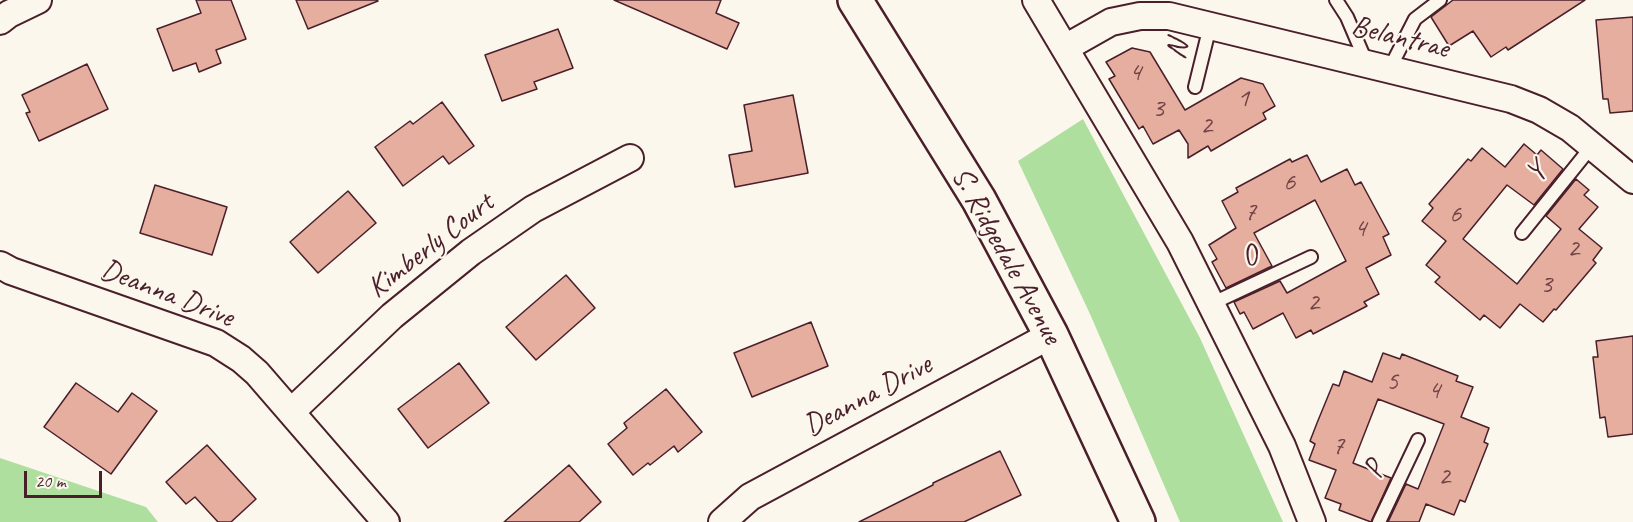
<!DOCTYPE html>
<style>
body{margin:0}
#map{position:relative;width:1633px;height:522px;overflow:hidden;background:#fbf7ec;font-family:Caveat,sans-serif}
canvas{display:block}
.scale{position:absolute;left:24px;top:471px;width:78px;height:27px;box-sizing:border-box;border:3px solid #4a1f2b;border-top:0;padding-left:8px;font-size:18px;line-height:21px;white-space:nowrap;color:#4a1f2b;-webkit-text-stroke:4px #fbf7ec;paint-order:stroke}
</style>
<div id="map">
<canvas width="1633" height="522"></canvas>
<div class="scale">20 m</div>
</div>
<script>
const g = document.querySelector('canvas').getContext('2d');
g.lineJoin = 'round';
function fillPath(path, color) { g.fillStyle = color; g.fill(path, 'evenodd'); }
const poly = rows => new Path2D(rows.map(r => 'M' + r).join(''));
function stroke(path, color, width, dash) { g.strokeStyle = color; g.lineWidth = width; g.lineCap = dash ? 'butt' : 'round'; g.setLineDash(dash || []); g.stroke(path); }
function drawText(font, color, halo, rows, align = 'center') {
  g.font = font + ' Caveat,sans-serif'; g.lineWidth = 4.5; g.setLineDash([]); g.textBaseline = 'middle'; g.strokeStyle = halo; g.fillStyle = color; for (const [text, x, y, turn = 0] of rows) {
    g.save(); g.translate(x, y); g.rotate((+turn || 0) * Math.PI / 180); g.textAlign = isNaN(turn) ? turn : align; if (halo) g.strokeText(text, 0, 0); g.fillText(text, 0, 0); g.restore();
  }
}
const green = poly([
 [1083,119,1200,338,1283,522,1180,522,1090,314,1018,161],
 [0,458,146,507,158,522,0,522]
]);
const building = poly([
 [196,0,231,0,246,39,216,50,221,63,199,72,196,63,173,71,157,29,201,13,196,0],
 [296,0,377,0,378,1,308,29,296,0],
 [614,0,721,0,716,13,739,23,727,49,614,0],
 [1453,0,1585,0,1508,50,1506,47,1491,57,1473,31,1449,46,1431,17,1453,0],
 [1633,17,1633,111,1610,113,1608,99,1603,99,1596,20,1633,17],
 [558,29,573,68,534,82,537,89,502,101,485,55,558,29],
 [1132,48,1150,52,1185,110,1241,78,1263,84,1275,106,1263,113,1266,119,1211,151,1208,146,1188,158,1188,144,1179,130,1153,144,1143,126,1139,129,1109,79,1115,76,1106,62,1132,48],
 [87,64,108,109,39,141,26,113,30,112,22,95,87,64],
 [793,95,808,173,735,187,729,155,752,151,744,105,793,95],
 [442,102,474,146,449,164,443,156,403,186,375,147,410,121,413,124,442,102],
 [1524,144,1537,155,1541,150,1563,169,1534,205,1507,185,1463,239,1517,284,1561,229,1546,216,1576,179,1589,190,1584,195,1598,207,1579,229,1602,248,1593,260,1596,263,1556,310,1554,309,1543,322,1520,304,1500,328,1484,315,1480,320,1435,282,1440,277,1426,265,1446,241,1422,221,1433,208,1429,204,1468,159,1471,161,1482,148,1505,167,1524,144],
 [1307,155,1321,182,1347,169,1355,185,1361,182,1389,234,1383,237,1391,255,1366,268,1379,294,1364,302,1367,306,1313,334,1311,330,1296,338,1283,313,1253,329,1244,312,1240,314,1234,302,1280,281,1287,293,1346,261,1315,200,1254,233,1272,266,1226,288,1212,262,1217,259,1209,245,1236,228,1222,201,1238,192,1236,188,1290,159,1292,162,1307,155],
 [155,185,227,207,212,255,140,233,155,185],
 [348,191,376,223,318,273,290,242,348,191],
 [566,275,595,308,536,360,506,327,566,275],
 [811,322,828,366,752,397,734,353,811,322],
 [1633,336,1633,434,1608,437,1605,417,1600,418,1593,357,1598,357,1596,341,1633,336],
 [1383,353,1400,359,1402,354,1458,376,1456,381,1473,387,1461,417,1489,428,1484,442,1488,444,1465,502,1460,500,1454,515,1426,504,1419,522,1388,522,1406,484,1418,489,1444,424,1378,399,1353,463,1391,478,1371,522,1339,510,1341,504,1325,498,1336,470,1309,460,1315,444,1310,441,1317,423,1333,384,1339,386,1344,371,1372,382,1383,353],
 [459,363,489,403,428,448,398,409,459,363],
 [76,383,118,412,132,393,157,411,111,474,44,427,76,383],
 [666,389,702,432,678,452,674,446,650,465,648,463,633,475,608,444,627,428,624,423,666,389],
 [207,445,256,499,231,522,218,522,195,497,186,504,166,482,207,445],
 [1000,451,1021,495,964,522,859,522,933,485,933,483,1000,451],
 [569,465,601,502,579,522,504,522,569,465]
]);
const service = poly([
 [1336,0,1347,17,1367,64],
 [1389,70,1415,19,1440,0],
 [1195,87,1210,26],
 [1522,233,1592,146],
 [1211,304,1311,257],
 [1379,522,1418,440]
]);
const minor = poly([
 [1036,0,1180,242,1282,446,1312,522],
 [0,21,9,14,38,0],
 [1065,48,1111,22,1140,16,1169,16,1511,99,1539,110,1570,128,1633,180],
 [0,265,11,271,216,343,241,359,257,373,386,522],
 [291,412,392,316,471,252,533,209,630,158],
 [722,522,750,497,1051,335]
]);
const secondary = poly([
 [855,0,979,200,1051,335,1138,522]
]);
const numberNames = [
 ["4",1135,73],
 ["1",1243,99],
 ["3",1158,109],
 ["2",1206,126],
 ["6",1289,183],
 ["7",1250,213],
 ["6",1455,215],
 ["4",1360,229],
 ["2",1573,249],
 ["3",1546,285],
 ["2",1313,303],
 ["5",1392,382],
 ["4",1434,391],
 ["7",1338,447],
 ["2",1444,477]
];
const streetNames = [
 ["Belantrae",1400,38,14],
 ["N",1178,50,-76],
 ["Y",1537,173,-51],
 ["Kimberly Court",431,246,-38],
 ["S. Ridgedale Avenue",1006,256,61],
 ["O",1250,257,-25],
 ["Deanna Drive",167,294,21],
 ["Deanna Drive",868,396,-28],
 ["P",1375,470,-65]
];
fillPath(green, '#aedf9f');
fillPath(building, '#e6ae9e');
stroke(building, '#4a1f2b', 1.5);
stroke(service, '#4a1f2b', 16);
stroke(minor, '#4a1f2b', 30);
stroke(secondary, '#4a1f2b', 38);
stroke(service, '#fbf7ec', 12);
stroke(minor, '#fbf7ec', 26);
stroke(secondary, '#fbf7ec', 33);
drawText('27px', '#714348', null, numberNames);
drawText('30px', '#4a1f2b', '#fbf7ec', streetNames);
</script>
